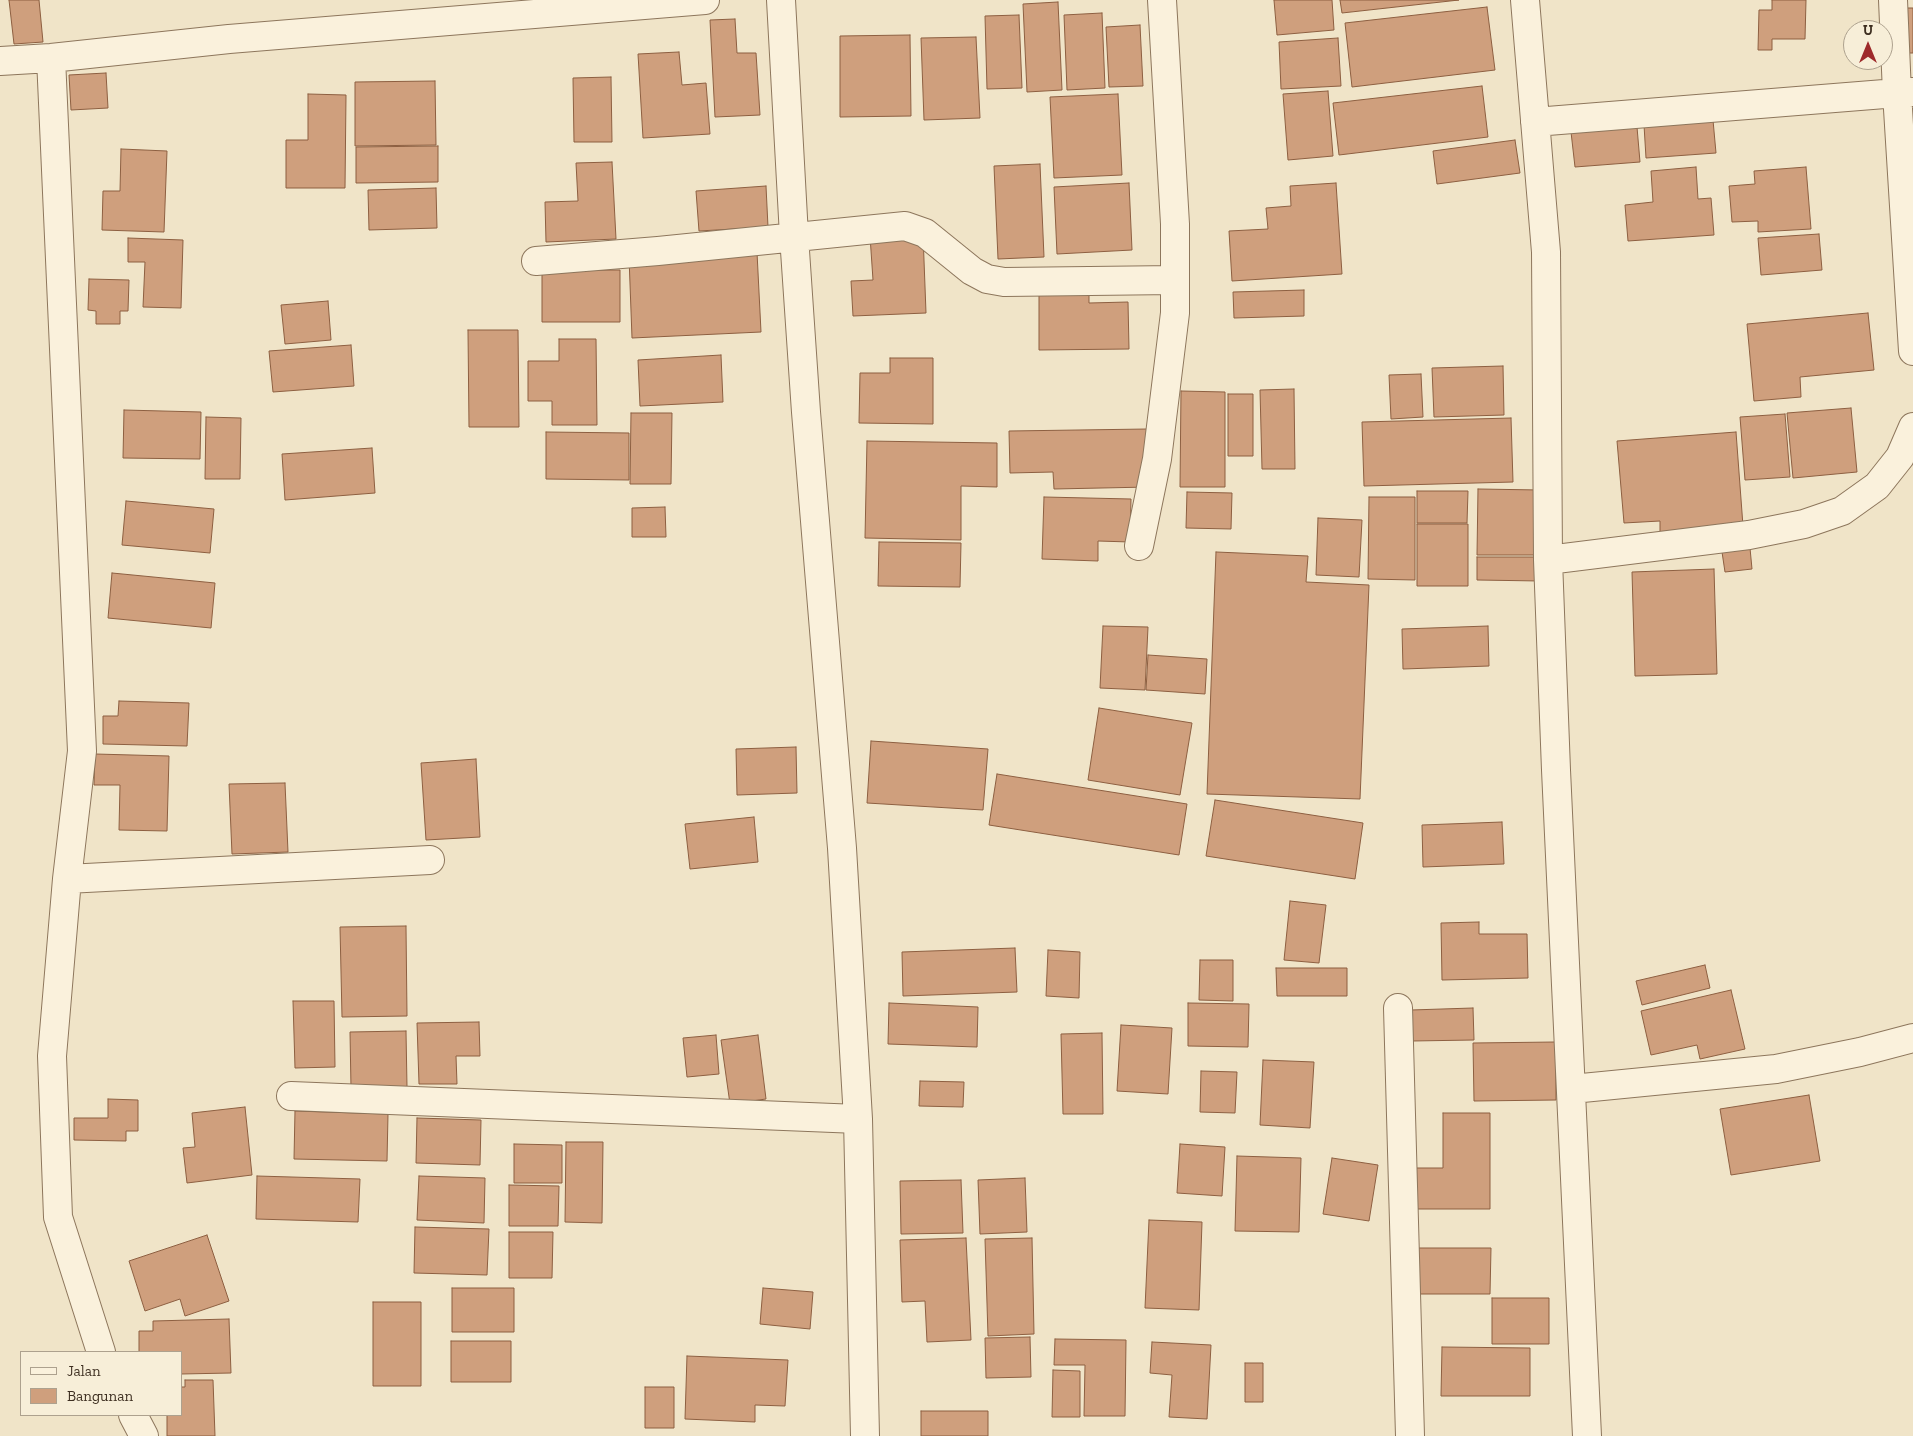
<!DOCTYPE html>
<style>
body{margin:0}
#map{position:relative;width:1913px;height:1436px;overflow:hidden;background:#f0e4c8;font-family:"Zilla Slab",serif}
canvas{display:block}
.legend{position:absolute;left:20px;top:1351px;width:162px;height:65px;box-sizing:border-box;background:#f7eed8;border:1px solid #ada18e;margin:0;padding:6px 9px;list-style:none;font-size:15px;color:#3d2e20}
.legend li{display:flex;align-items:center;gap:10px;height:25px}
.legend b{width:25px;border:1px solid #ada18e}
.north{position:absolute;left:1843px;top:20px;width:50px;height:50px;box-sizing:border-box;background:#f7eed8;border:1px solid #ada18e;border-radius:50%;rotate:0deg;font-size:14px;font-weight:700;line-height:20px;text-align:center;color:#3d2e20}
.north::after{content:'';display:block;margin:auto;width:18px;height:22px;background:#9e2a2b;clip-path:polygon(50% 0,100% 100%,50% 72%,0 100%)}
</style>
<div id="map">
<canvas width="1913" height="1436"></canvas>
<ul class="legend">
<li><b style="height:6px;background:#faf1dc"></b>Jalan</li>
<li><b style="height:14px;background:#cf9f7d"></b>Bangunan</li>
</ul>
<div class="north">U</div>
</div>
<script>
const g = document.querySelector('canvas').getContext('2d');
g.lineJoin = 'round';
function fillPath(path, color) { g.fillStyle = color; g.fill(path, 'evenodd'); }
const poly = rows => new Path2D(rows.map(r => 'M' + r).join(''));
function stroke(path, color, width, dash) { g.strokeStyle = color; g.lineWidth = width; g.lineCap = dash ? 'butt' : 'round'; g.setLineDash(dash || []); g.stroke(path); }
const building = poly([
 [9,0,39,0,43,42,14,44,9,0],
 [1274,0,1332,0,1334,30,1277,35,1274,0],
 [1340,0,1459,0,1342,13,1340,0],
 [1772,0,1806,0,1805,39,1772,39,1772,50,1758,50,1759,10,1772,10,1772,0],
 [1058,2,1062,90,1027,92,1023,4,1058,2],
 [1487,7,1495,70,1352,87,1345,23,1487,7],
 [1906,8,1913,8,1913,53,1906,53,1906,8],
 [1102,13,1105,88,1067,90,1064,15,1102,13],
 [1019,15,1022,88,987,89,985,16,1019,15],
 [735,19,737,53,756,53,760,115,715,117,710,20,735,19],
 [1140,25,1143,86,1109,87,1106,27,1140,25],
 [910,35,911,116,840,117,840,36,910,35],
 [976,37,980,118,924,120,921,38,976,37],
 [1338,38,1341,86,1281,89,1279,42,1338,38],
 [679,52,682,85,706,83,710,134,643,138,638,54,679,52],
 [106,73,108,108,71,110,69,75,106,73],
 [611,77,612,142,574,142,573,78,611,77],
 [435,81,436,145,355,146,355,82,435,81],
 [1482,86,1488,137,1339,155,1333,103,1482,86],
 [1328,91,1333,156,1288,160,1283,94,1328,91],
 [308,94,346,95,345,188,286,188,286,140,308,140,308,94],
 [1118,94,1122,175,1054,178,1050,97,1118,94],
 [1713,120,1716,153,1646,158,1644,125,1713,120],
 [1637,127,1640,162,1575,167,1571,132,1637,127],
 [1515,140,1520,173,1437,184,1433,151,1515,140],
 [438,146,438,182,356,183,356,147,438,146],
 [121,149,167,151,164,232,102,230,103,191,120,191,121,149],
 [612,162,616,239,546,242,545,202,578,201,576,163,612,162],
 [1040,164,1044,257,998,259,994,166,1040,164],
 [1696,167,1698,199,1711,198,1714,235,1628,241,1625,205,1653,202,1651,171,1696,167],
 [1806,167,1811,229,1758,232,1758,221,1732,222,1729,186,1755,184,1754,171,1806,167],
 [1129,183,1132,250,1057,254,1054,187,1129,183],
 [1336,183,1342,274,1232,281,1229,231,1268,229,1266,208,1291,206,1290,186,1336,183],
 [766,186,768,227,699,231,696,191,766,186],
 [436,188,437,228,369,230,368,190,436,188],
 [923,234,926,313,853,316,851,281,873,280,870,236,923,234],
 [1819,234,1822,270,1761,275,1758,238,1819,234],
 [128,238,183,240,181,308,143,307,145,262,128,262,128,238],
 [757,252,761,332,632,338,629,257,757,252],
 [542,270,620,270,620,322,542,322,542,270],
 [89,279,129,280,128,311,120,311,120,324,96,324,96,311,88,310,89,279],
 [1089,282,1089,303,1128,302,1129,349,1039,350,1039,283,1089,282],
 [1304,290,1304,316,1234,318,1233,292,1304,290],
 [328,301,331,340,285,344,281,305,328,301],
 [1868,313,1874,370,1800,377,1801,397,1754,401,1747,324,1868,313],
 [468,330,518,330,519,427,469,427,468,330],
 [559,339,596,339,597,425,552,425,552,401,528,401,528,361,559,361,559,339],
 [351,345,354,386,273,392,269,351,351,345],
 [721,355,723,402,640,406,638,360,721,355],
 [890,358,933,358,933,424,859,423,860,373,890,373,890,358],
 [1503,366,1504,415,1434,417,1432,368,1503,366],
 [1421,374,1423,417,1391,419,1389,375,1421,374],
 [1294,389,1295,469,1262,469,1260,390,1294,389],
 [1181,391,1225,392,1225,487,1180,487,1181,391],
 [1228,394,1253,394,1253,456,1228,456,1228,394],
 [1851,408,1857,472,1793,478,1787,413,1851,408],
 [124,410,201,412,200,459,123,458,124,410],
 [631,413,672,413,671,484,630,484,631,413],
 [1785,414,1790,477,1745,480,1740,417,1785,414],
 [206,417,241,418,240,479,205,479,206,417],
 [1511,418,1513,482,1364,486,1362,422,1511,418],
 [1148,429,1149,487,1054,489,1053,472,1010,473,1009,431,1148,429],
 [546,432,629,433,629,480,546,479,546,432],
 [1736,432,1743,526,1660,533,1660,521,1624,523,1617,441,1736,432],
 [867,441,997,443,997,487,961,486,961,540,865,538,867,441],
 [372,448,375,493,285,500,282,454,372,448],
 [1478,489,1540,490,1539,555,1477,555,1478,489],
 [1417,491,1468,491,1467,523,1417,523,1417,491],
 [1187,492,1232,493,1231,529,1186,528,1187,492],
 [1044,497,1131,499,1130,542,1098,541,1098,561,1042,559,1044,497],
 [1369,497,1415,497,1415,580,1368,579,1369,497],
 [126,501,214,509,210,553,122,545,126,501],
 [665,507,666,537,632,537,632,508,665,507],
 [1318,518,1362,520,1359,577,1316,575,1318,518],
 [1417,524,1468,524,1468,586,1417,586,1417,524],
 [879,542,961,543,960,587,878,586,879,542],
 [1750,548,1752,569,1725,572,1722,552,1750,548],
 [1216,552,1308,556,1306,582,1369,585,1360,799,1207,794,1216,552],
 [1477,557,1540,557,1540,581,1477,580,1477,557],
 [1714,569,1717,674,1635,676,1632,572,1714,569],
 [112,573,215,583,211,628,108,618,112,573],
 [1103,626,1148,627,1145,690,1100,688,1103,626],
 [1488,626,1489,666,1403,669,1402,629,1488,626],
 [1148,655,1207,659,1205,694,1146,690,1148,655],
 [119,701,189,703,187,746,103,744,103,716,118,716,119,701],
 [1099,708,1192,723,1180,795,1088,780,1099,708],
 [871,741,988,749,983,810,867,803,871,741],
 [796,747,797,793,737,795,736,749,796,747],
 [95,754,169,756,167,831,119,830,120,785,94,785,95,754],
 [476,759,480,837,426,840,421,763,476,759],
 [997,774,1187,804,1179,855,989,825,997,774],
 [285,783,288,852,232,854,229,784,285,783],
 [1215,800,1363,823,1355,879,1206,856,1215,800],
 [754,817,758,862,690,869,685,824,754,817],
 [1502,822,1504,864,1423,867,1422,825,1502,822],
 [1290,901,1326,905,1319,963,1284,960,1290,901],
 [1479,922,1479,934,1527,934,1528,978,1442,980,1441,923,1479,922],
 [406,926,407,1016,342,1017,340,927,406,926],
 [1015,948,1017,992,903,996,902,952,1015,948],
 [1048,950,1080,952,1079,998,1046,996,1048,950],
 [1200,960,1233,960,1233,1001,1199,1000,1200,960],
 [1705,965,1710,988,1642,1005,1636,981,1705,965],
 [1276,968,1347,968,1347,996,1277,996,1276,968],
 [1731,990,1745,1049,1700,1059,1697,1045,1651,1055,1641,1011,1731,990],
 [293,1001,334,1001,335,1067,295,1068,293,1001],
 [889,1003,978,1007,977,1047,888,1044,889,1003],
 [1188,1003,1249,1004,1248,1047,1188,1046,1188,1003],
 [1473,1008,1474,1040,1412,1041,1411,1010,1473,1008],
 [479,1022,480,1056,456,1056,457,1084,419,1084,417,1023,479,1022],
 [1121,1025,1172,1028,1168,1094,1117,1091,1121,1025],
 [406,1031,407,1087,351,1088,350,1032,406,1031],
 [1102,1033,1103,1114,1063,1114,1061,1034,1102,1033],
 [716,1035,719,1074,687,1077,683,1038,716,1035],
 [758,1035,766,1099,730,1104,721,1040,758,1035],
 [1556,1042,1556,1100,1474,1101,1473,1043,1556,1042],
 [1263,1060,1314,1062,1310,1128,1260,1125,1263,1060],
 [1201,1071,1237,1072,1235,1113,1200,1112,1201,1071],
 [920,1081,964,1082,963,1107,919,1106,920,1081],
 [1809,1095,1820,1161,1731,1175,1720,1109,1809,1095],
 [108,1099,138,1100,138,1131,126,1131,126,1141,74,1140,74,1118,108,1118,108,1099],
 [245,1107,252,1175,187,1183,183,1148,195,1147,192,1113,245,1107],
 [295,1111,388,1114,387,1161,294,1159,295,1111],
 [1443,1113,1490,1113,1490,1209,1408,1209,1408,1168,1443,1168,1443,1113],
 [417,1118,481,1120,480,1165,416,1163,417,1118],
 [566,1142,603,1142,602,1223,565,1222,566,1142],
 [514,1144,562,1145,562,1183,514,1183,514,1144],
 [1180,1144,1225,1147,1222,1196,1177,1193,1180,1144],
 [1237,1156,1301,1158,1299,1232,1235,1231,1237,1156],
 [1332,1158,1378,1165,1369,1221,1323,1214,1332,1158],
 [257,1176,360,1179,358,1222,256,1219,257,1176],
 [419,1176,485,1178,484,1223,417,1220,419,1176],
 [1025,1178,1027,1232,980,1234,978,1180,1025,1178],
 [961,1180,963,1233,901,1234,900,1181,961,1180],
 [509,1185,559,1186,558,1226,509,1226,509,1185],
 [1149,1220,1202,1222,1199,1310,1145,1308,1149,1220],
 [415,1227,489,1229,487,1275,414,1273,415,1227],
 [509,1232,553,1232,552,1278,509,1278,509,1232],
 [207,1235,229,1301,185,1316,180,1299,145,1311,129,1261,207,1235],
 [966,1238,971,1340,927,1342,925,1301,902,1302,900,1240,966,1238],
 [1032,1238,1034,1334,988,1336,985,1239,1032,1238],
 [1416,1248,1491,1248,1490,1294,1416,1294,1416,1248],
 [452,1288,514,1288,514,1332,452,1332,452,1288],
 [763,1288,813,1292,810,1329,760,1324,763,1288],
 [1492,1298,1549,1298,1549,1344,1492,1344,1492,1298],
 [373,1302,421,1302,421,1386,373,1386,373,1302],
 [229,1319,231,1373,181,1374,181,1352,139,1352,139,1331,153,1331,153,1321,229,1319],
 [1030,1337,1031,1377,986,1378,985,1338,1030,1337],
 [1055,1339,1126,1340,1125,1416,1084,1416,1085,1365,1054,1365,1055,1339],
 [451,1341,511,1341,511,1382,451,1382,451,1341],
 [1152,1342,1211,1345,1207,1419,1169,1417,1172,1375,1150,1373,1152,1342],
 [1442,1347,1530,1348,1530,1396,1441,1396,1442,1347],
 [687,1356,788,1360,785,1406,755,1405,755,1422,685,1419,687,1356],
 [1245,1363,1263,1363,1263,1402,1245,1402,1245,1363],
 [1053,1370,1080,1371,1080,1417,1052,1417,1053,1370],
 [185,1380,213,1380,215,1436,167,1436,167,1415,181,1415,181,1387,185,1387,185,1380],
 [645,1387,674,1387,674,1428,645,1428,645,1387],
 [921,1411,988,1411,988,1436,921,1436,921,1411]
]);
const street = poly([
 [781,0,794,236,806,412,842,848,858,1119,865,1436],
 [1525,0,1546,252,1548,560,1556,770,1587,1436],
 [51,58,82,751,67,879,52,1056,58,1217,101,1352],
 [0,61,51,58,229,39,705,0],
 [1913,92,1897,93,1913,351],
 [1535,122,1897,93,1893,0],
 [536,261,658,251,905,226,925,233,972,271,987,279,1004,282,1175,280],
 [1139,546,1157,459,1175,313,1175,224,1162,0],
 [1548,560,1749,535,1804,524,1842,511,1877,486,1900,457,1913,427],
 [67,879,430,860],
 [1398,1008,1410,1436],
 [1572,1089,1776,1069,1860,1052,1913,1038],
 [291,1096,858,1119],
 [133,1415,144,1436]
]);
fillPath(building, '#cf9f7d');
stroke(building, '#8d5f41', 1);
stroke(street, '#8d765c', 30);
stroke(street, '#faf1dc', 28);
</script>
